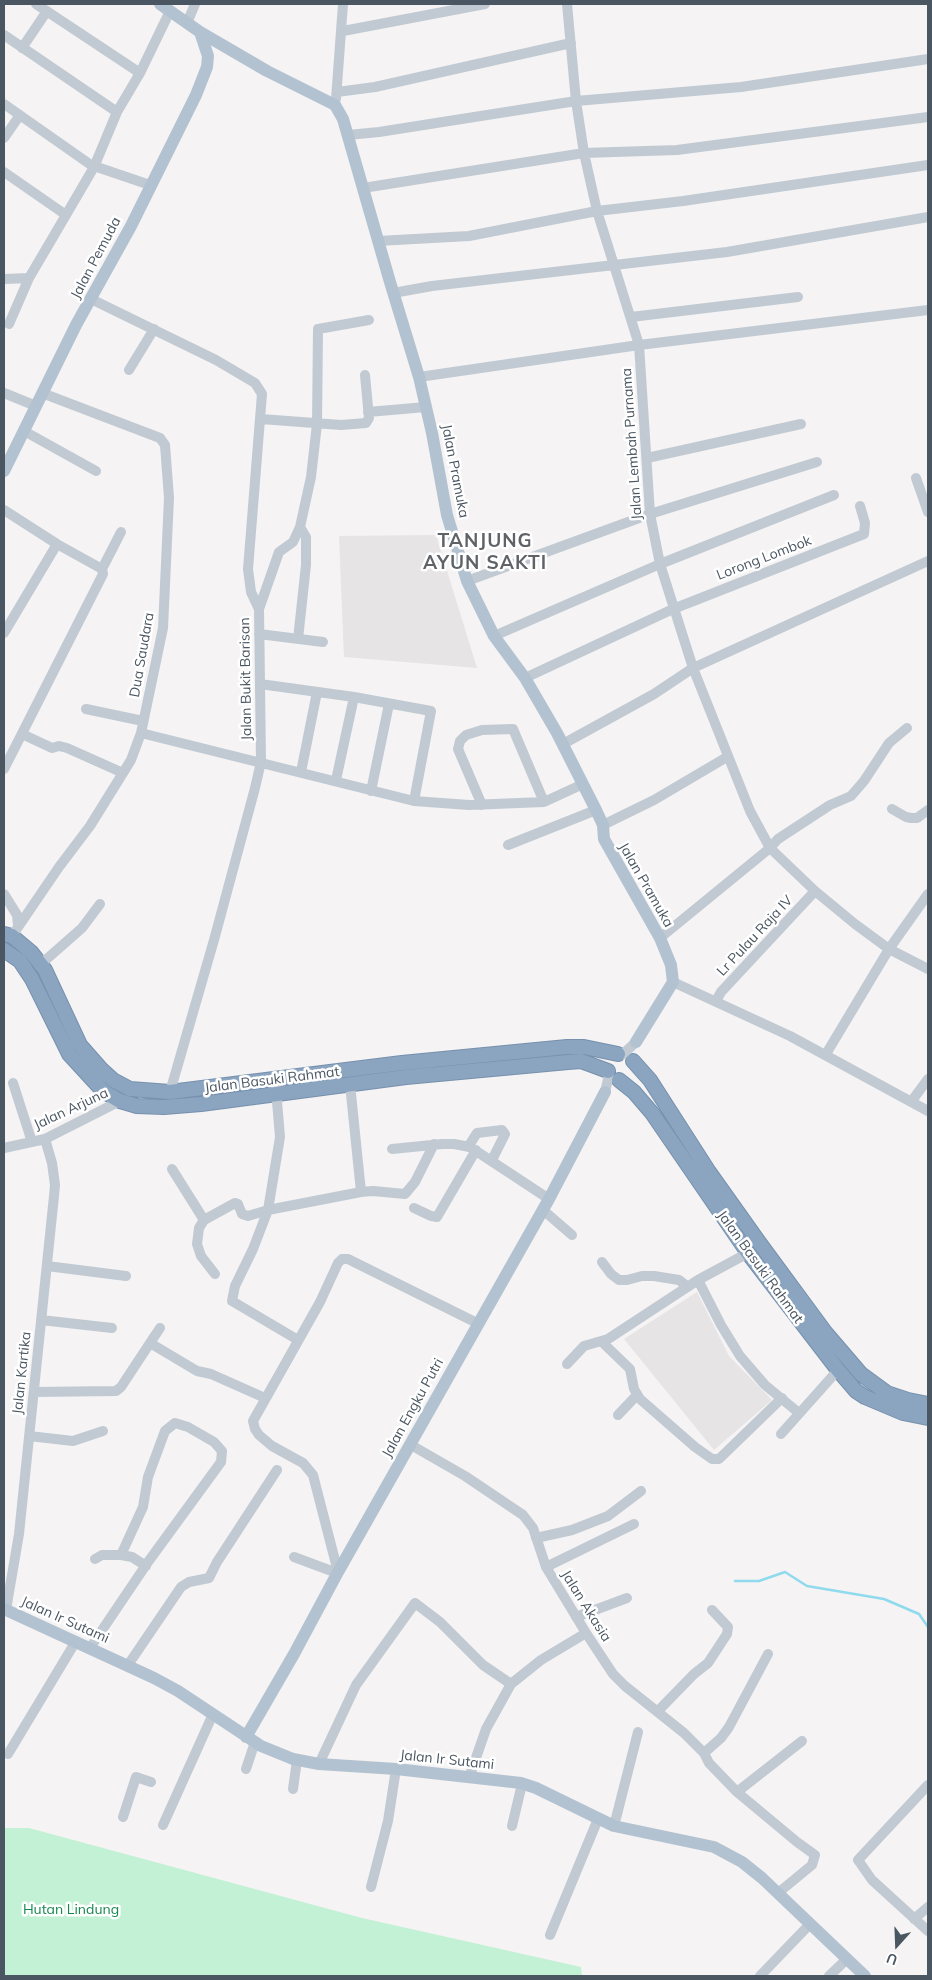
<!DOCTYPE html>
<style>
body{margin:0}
#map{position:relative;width:932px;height:1980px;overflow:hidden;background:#f5f3f3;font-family:Mulish,sans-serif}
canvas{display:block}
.frame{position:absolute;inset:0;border:5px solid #4a5661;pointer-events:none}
.north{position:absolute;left:872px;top:1920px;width:50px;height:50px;-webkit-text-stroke:4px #fff;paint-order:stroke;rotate:200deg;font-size:14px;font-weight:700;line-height:20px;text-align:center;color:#4a5661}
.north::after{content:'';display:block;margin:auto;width:18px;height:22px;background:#4a5661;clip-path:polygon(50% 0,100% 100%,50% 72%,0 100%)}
</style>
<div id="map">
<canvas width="932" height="1980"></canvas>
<div class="frame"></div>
<div class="north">U</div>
</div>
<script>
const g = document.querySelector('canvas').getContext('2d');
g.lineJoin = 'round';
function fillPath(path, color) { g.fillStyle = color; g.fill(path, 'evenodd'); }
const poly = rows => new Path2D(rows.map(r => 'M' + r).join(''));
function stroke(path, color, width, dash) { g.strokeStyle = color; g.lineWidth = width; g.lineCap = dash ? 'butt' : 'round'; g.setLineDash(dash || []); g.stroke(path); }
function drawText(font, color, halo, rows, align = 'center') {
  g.font = font + ' Mulish,sans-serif'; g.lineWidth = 5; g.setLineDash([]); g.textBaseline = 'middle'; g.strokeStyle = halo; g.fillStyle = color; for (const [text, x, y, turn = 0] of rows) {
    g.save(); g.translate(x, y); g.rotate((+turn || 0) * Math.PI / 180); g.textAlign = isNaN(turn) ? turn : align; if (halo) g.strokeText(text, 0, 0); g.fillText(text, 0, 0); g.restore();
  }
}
const education = poly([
 [436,535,477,668,344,657,339,536],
 [697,1292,729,1356,772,1400,714,1450,624,1339]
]);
const green = poly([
 [4,1828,29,1828,362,1918,581,1967,582,1976,4,1976]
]);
const stream = poly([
 [735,1581,759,1581,785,1572,807,1586,884,1599,919,1614,928,1627]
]);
const minor = poly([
 [36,4,140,73],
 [567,4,576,101,584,153,597,211,639,345,650,514,660,564,693,668,750,811,770,848,815,891,855,924,889,949,928,969],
 [187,23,195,4],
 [343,31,485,4],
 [4,35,117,112],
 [22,48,47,11],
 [337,92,375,87,571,43],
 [336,99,343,4],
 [4,104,91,165,150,185],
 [348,135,379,132,576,101,741,87,928,59],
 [4,138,20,115],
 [4,172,66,215,29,278,9,324],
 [363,188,584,153,677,150,928,117],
 [66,215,94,167,117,112,140,73,170,11],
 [378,241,469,236,597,211,683,201,928,165],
 [4,279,29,278],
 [393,293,432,286,727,252,928,217],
 [91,299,216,360,255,383,262,394,248,569,251,592,259,609,261,762,255,788,214,940,170,1092],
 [631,317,798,297],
 [129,370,154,329],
 [419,377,639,345,928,310],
 [4,393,36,406],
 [368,412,426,407],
 [261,419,341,425,366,423,369,418,365,375],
 [24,431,96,471],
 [647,458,801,424],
 [916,478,928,512],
 [4,510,57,544,102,569,103,574,4,769],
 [102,569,121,532],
 [467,581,650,514,817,462],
 [259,609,279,552,293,542,300,527,311,477,317,424,318,329,369,320],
 [4,633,57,544],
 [259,634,323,642],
 [494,636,660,564,834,495],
 [298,639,306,565,306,537,300,527],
 [525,678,673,609,864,534,865,523,860,506],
 [260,684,354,697,431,711,414,801],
 [86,709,143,721],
 [141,733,414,801,469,805,544,802,583,784],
 [22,734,52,748,59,746,67,748,123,773],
 [563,744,654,694,693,668,928,561],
 [301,772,317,692],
 [336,780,354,697],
 [371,791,389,704],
 [482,805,458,749,460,741,466,735,482,730,513,729,544,802],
 [892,809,906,817,911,818,917,818,928,810],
 [603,825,654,800,727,757],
 [508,845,596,810],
 [4,894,17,915,18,925],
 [12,936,59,867,90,826,131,760,141,733,163,628,169,498,165,445,160,438,42,393],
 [660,938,770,848,778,839,830,805,851,796,864,781,889,743,907,728],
 [41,964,82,928,100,904],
 [673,982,790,1036,928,1111],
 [716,1001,721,992,815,891],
 [623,1054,636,1042],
 [826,1054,889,949,928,894],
 [275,1078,280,1137,268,1210,253,1249,235,1286,232,1301,298,1340],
 [13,1083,32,1142],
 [350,1084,361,1192],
 [605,1092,609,1075],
 [911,1102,928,1079],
 [468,1147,477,1133,502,1130,505,1134,492,1160],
 [4,1148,45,1139,120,1101],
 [392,1149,442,1144,454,1144,470,1147,549,1199],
 [172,1169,204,1220],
 [414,1208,431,1216,437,1217,476,1150],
 [543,1210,572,1235],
 [602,1262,611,1274,619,1280,627,1280,642,1276,654,1276,679,1280,688,1287],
 [47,1266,126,1276],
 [215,1274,201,1256,197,1244,199,1228,204,1220,235,1203,238,1204,242,1214,248,1216,268,1210,361,1192,373,1191,405,1194,415,1182,434,1144],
 [698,1280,721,1325,740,1356,765,1385,799,1413],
 [41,1320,112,1328],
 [602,1342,630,1369,634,1389,640,1399,695,1447,712,1459,719,1459,782,1398],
 [150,1343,160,1328],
 [567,1364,584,1346,608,1339,698,1280,748,1253],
 [34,1392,116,1391,121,1387,150,1343,197,1371,211,1374,265,1398],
 [618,1415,637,1395],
 [781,1434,838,1370],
 [29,1436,73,1441,103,1431],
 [411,1445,465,1476,523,1515,533,1528,546,1567,586,1633,613,1674,625,1686,684,1733,704,1753,709,1763,737,1792,797,1842,815,1855,812,1865,778,1893],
 [536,1538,572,1530,608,1516,641,1491],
 [294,1557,337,1573],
 [95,1559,102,1555,121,1555,132,1557,146,1566],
 [546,1567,634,1524],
 [338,1572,313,1475,303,1463,272,1446,259,1435,255,1429,253,1421,320,1302,338,1263,342,1259,348,1259,477,1323],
 [6,1610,19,1534,54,1196,55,1185,52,1163,45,1139],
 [576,1617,627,1598],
 [90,1648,148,1562,221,1462,222,1451,214,1442,188,1427,175,1423,165,1431,148,1477,143,1507,121,1555],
 [128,1665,181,1587,189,1582,209,1578,217,1562,277,1470],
 [658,1711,694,1674,708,1663,727,1634,728,1627,712,1610],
 [704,1753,721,1738,729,1727,768,1654],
 [8,1754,76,1641],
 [319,1764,356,1685,415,1603,440,1622,483,1665,511,1684,541,1660,586,1633],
 [246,1769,255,1742],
 [469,1778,486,1729,511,1684],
 [928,1785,858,1860,872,1880,928,1931],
 [293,1789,297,1760],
 [737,1792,802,1741],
 [123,1817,136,1777,151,1782],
 [163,1825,213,1714],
 [512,1826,522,1784],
 [614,1826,638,1732],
 [371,1887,388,1821,396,1769],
 [914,1919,928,1907],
 [550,1935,598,1819],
 [760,1976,810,1924],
 [829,1976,847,1959]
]);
const major = poly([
 [160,4,200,32,267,71,335,105,343,119,390,282,419,377,432,433,447,515,467,581,494,636,525,678,557,733,596,810,603,825,604,839,660,938,671,965,673,982,636,1042],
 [4,471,76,325,131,226,196,95,207,67,208,56,200,32],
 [4,1609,154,1678,178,1691,261,1746,293,1759,319,1764,396,1769,521,1783,536,1788,614,1826,714,1847,742,1862,762,1878,865,1976],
 [246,1737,294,1654,338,1572,549,1199,605,1092]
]);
const highway = poly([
 [4,934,12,936,31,952,45,970,80,1045,102,1070,113,1080,130,1089,170,1092,402,1063,567,1047,584,1047,618,1054],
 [4,950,20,961,32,979,69,1054,103,1091,120,1101,137,1106,164,1107,201,1104,406,1077,568,1062,581,1061,608,1071],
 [633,1061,650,1080,709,1172,758,1241,825,1332,861,1374,887,1393,908,1400,928,1404],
 [619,1080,634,1092,652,1113,748,1253,838,1370,856,1391,865,1397,903,1413,928,1418]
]);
const streetNames = [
 ["Jalan Pemuda",96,258,-62],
 ["Jalan Lembah Purnama",632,444,-94],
 ["Jalan Pramuka",455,471,79],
 ["Lorong Lombok",764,558,-21],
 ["Dua Saudara",142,655,-80],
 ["Jalan Bukit Barisan",246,679,-91],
 ["Jalan Pramuka",646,885,60],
 ["Lr Pulau Raja IV",755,936,-47],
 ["Jalan Basuki Rahmat",272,1080,-7],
 ["Jalan Arjuna",71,1109,-25],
 ["Jalan Basuki Rahmat",760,1267,54],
 ["Jalan Kartika",22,1373,-84],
 ["Jalan Engku Putri",413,1408,-61],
 ["Jalan Akasia",586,1606,58],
 ["Jalan Ir Sutami",65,1620,24],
 ["Jalan Ir Sutami",447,1760,6]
];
const parkNames = [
 ["Hutan Lindung",71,1910]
];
const districtNames = [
 ["TANJUNG",485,541],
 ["AYUN SAKTI",485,563]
];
fillPath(education, '#e6e4e5');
fillPath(green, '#c3f1d5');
stroke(stream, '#90daee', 2.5);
stroke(highway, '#7690ad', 16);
stroke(minor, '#c1cad2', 10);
stroke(major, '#b3c2d1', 12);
stroke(highway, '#8ba5c1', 14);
drawText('14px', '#4a5661', '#fff', streetNames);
drawText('14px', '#17864f', '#fff', parkNames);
g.letterSpacing = '1px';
drawText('bold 19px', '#5f6368', '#fff', districtNames);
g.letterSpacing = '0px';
</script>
